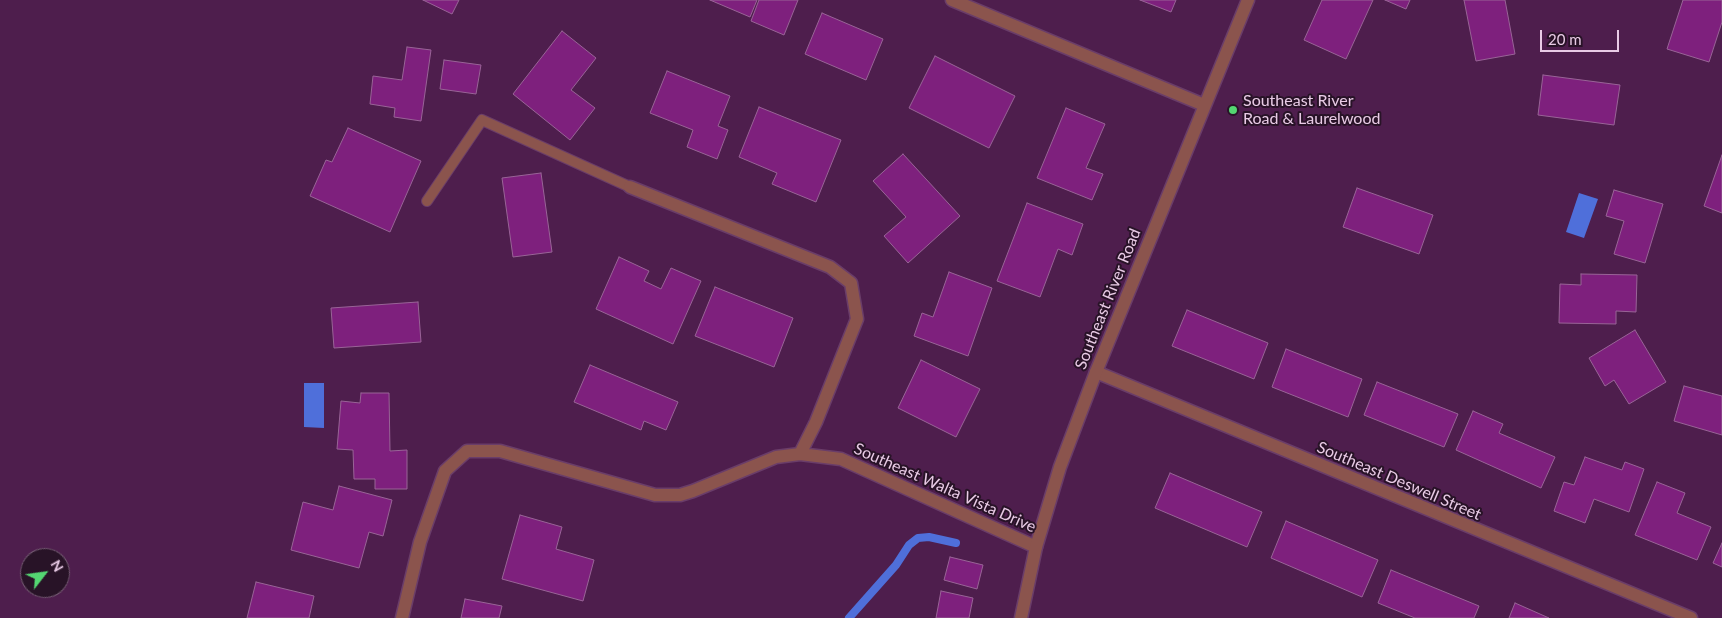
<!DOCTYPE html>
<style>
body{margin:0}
#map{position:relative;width:1722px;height:618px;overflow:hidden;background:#4e1e4d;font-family:Lato,sans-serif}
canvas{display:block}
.north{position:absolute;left:20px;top:548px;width:50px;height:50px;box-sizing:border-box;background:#281327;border:1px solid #755d73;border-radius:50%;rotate:60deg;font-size:14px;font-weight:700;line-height:20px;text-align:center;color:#e9cbe6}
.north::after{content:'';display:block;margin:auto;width:18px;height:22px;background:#54d672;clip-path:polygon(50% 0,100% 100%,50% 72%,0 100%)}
.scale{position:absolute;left:1540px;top:30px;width:79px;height:22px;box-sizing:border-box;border:2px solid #e9cbe6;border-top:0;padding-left:6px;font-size:15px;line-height:18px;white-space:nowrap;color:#e9cbe6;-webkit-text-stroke:4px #281327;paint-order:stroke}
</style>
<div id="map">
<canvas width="1722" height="618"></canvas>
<div class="north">N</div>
<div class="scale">20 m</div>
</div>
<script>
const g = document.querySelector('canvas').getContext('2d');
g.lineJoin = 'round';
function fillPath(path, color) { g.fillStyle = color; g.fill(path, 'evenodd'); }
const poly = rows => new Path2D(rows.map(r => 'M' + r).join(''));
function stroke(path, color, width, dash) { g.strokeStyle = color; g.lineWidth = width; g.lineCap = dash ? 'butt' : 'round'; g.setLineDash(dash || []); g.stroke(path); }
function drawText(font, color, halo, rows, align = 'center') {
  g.font = font + ' Lato,sans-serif'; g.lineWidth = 4; g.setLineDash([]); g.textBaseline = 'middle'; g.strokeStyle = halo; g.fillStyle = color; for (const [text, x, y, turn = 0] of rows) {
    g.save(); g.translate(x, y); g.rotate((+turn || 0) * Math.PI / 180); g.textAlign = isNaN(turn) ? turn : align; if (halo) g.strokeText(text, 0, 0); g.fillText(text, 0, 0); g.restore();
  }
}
const water = poly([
 [1579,193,1598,199,1584,238,1566,232],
 [304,383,324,383,324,428,304,427]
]);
const stream = poly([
 [849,618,896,565,909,545,918,538,929,537,956,543]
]);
const building = poly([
 [423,0,459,0,452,14,423,0],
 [710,0,757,0,750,17,710,0],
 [759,0,798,0,784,35,751,21,759,0],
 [1140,0,1176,0,1171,12,1140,0],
 [1322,0,1373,0,1346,59,1304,40,1322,0],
 [1385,0,1410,0,1406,9,1385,0],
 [1464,0,1505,0,1515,54,1476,61,1464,0],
 [1683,0,1722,0,1722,22,1709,62,1667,49,1683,0],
 [822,13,883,39,866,80,805,54,822,13],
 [562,31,596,58,571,90,595,108,570,140,513,94,562,31],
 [407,47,431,50,421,121,394,117,395,108,370,104,373,76,402,80,407,47],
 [935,56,1015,96,989,148,909,108,935,56],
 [444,60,481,65,476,94,440,89,444,60],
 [667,71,730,96,718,126,728,130,717,159,687,147,693,130,650,113,667,71],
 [1543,75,1620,85,1614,125,1538,115,1543,75],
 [759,107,841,140,816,202,772,184,777,173,739,157,759,107],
 [1066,108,1105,124,1086,168,1103,174,1092,200,1037,178,1066,108],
 [348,128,421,161,390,232,310,196,326,160,332,162,348,128],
 [903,154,960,216,908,263,884,236,906,217,873,181,903,154],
 [1722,155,1722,213,1704,206,1722,155],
 [541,173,552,252,513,257,502,178,541,173],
 [1357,188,1433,215,1419,254,1343,227,1357,188],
 [1614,190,1663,204,1645,263,1614,254,1624,221,1606,216,1614,190],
 [1027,203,1083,224,1072,255,1058,249,1040,297,997,281,1027,203],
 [619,257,649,271,644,281,661,289,671,268,701,281,673,344,596,309,619,257],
 [949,272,992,288,968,356,914,336,922,313,933,317,949,272],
 [1581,274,1637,275,1636,312,1616,311,1616,324,1559,323,1560,284,1581,285,1581,274],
 [715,287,793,318,774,367,695,336,715,287],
 [418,302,421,342,334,348,331,308,418,302],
 [1187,310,1268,343,1254,379,1172,346,1187,310],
 [1635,330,1666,382,1629,404,1614,380,1605,386,1589,358,1635,330],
 [1286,349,1362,379,1348,417,1272,387,1286,349],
 [921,360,980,389,956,437,898,408,921,360],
 [590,365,678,402,666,430,644,421,641,430,574,402,590,365],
 [1377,382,1458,414,1444,447,1364,415,1377,382],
 [1684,386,1722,396,1722,435,1674,421,1684,386],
 [361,393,389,393,390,451,407,450,407,489,375,489,375,479,354,479,353,450,337,449,341,401,360,403,361,393],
 [1473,411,1503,424,1499,433,1555,457,1541,488,1456,450,1473,411],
 [1585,457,1622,470,1625,462,1644,469,1629,512,1594,499,1585,523,1554,511,1564,482,1574,485,1585,457],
 [1170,473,1262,512,1247,547,1155,508,1170,473],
 [1657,482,1685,493,1677,513,1711,527,1697,560,1635,535,1657,482],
 [339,486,392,500,383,536,369,532,359,568,291,550,303,502,333,510,339,486],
 [520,515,562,527,556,549,594,560,583,601,502,579,520,515],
 [1286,521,1378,560,1362,597,1271,558,1286,521],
 [1722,543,1722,567,1713,563,1722,543],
 [950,557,983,565,977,589,944,580,950,557],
 [1391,570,1479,606,1474,618,1415,618,1378,603,1391,570],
 [256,582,314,596,309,618,247,618,256,582],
 [941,591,973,598,969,618,936,618,941,591],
 [465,599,502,606,499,618,461,618,465,599],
 [1515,603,1549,618,1509,618,1515,603]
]);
const service = poly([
 [427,201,482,120,630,187]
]);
const minor = poly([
 [952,0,1204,105],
 [630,187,830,267,851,283,857,319,816,422,800,454],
 [1096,372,1691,618],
 [402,618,420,542,445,471,467,451,500,451,655,495,680,495,693,491,776,457,800,454,841,459,1036,547]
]);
const tertiary = poly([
 [1021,618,1036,547,1060,467,1096,372,1248,0]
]);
const markers = [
 [1233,110,5,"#54d672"]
];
const poiNames = [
 ["Southeast River",1243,101],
 ["Road & Laurelwood",1243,119]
];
const streetNames = [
 ["Southeast River Road",1108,299,-68],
 ["Southeast Deswell Street",1399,481,23],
 ["Southeast Walta Vista Drive",945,488,24]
];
fillPath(water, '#4f6fda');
stroke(stream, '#4f6fda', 8);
fillPath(building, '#7e207d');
stroke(building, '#996497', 1);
stroke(service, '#6a3d69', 12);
stroke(minor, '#6a3d69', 15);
stroke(tertiary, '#6a3d69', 15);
stroke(service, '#8b544d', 10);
stroke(minor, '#8b544d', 12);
stroke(tertiary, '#8b544d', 12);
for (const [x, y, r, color] of markers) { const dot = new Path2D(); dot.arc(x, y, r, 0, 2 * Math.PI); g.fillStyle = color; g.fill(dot); stroke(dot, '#281327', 2); }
drawText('16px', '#e9cbe6', '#281327', poiNames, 'left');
drawText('16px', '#e9cbe6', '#281327', streetNames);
</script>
